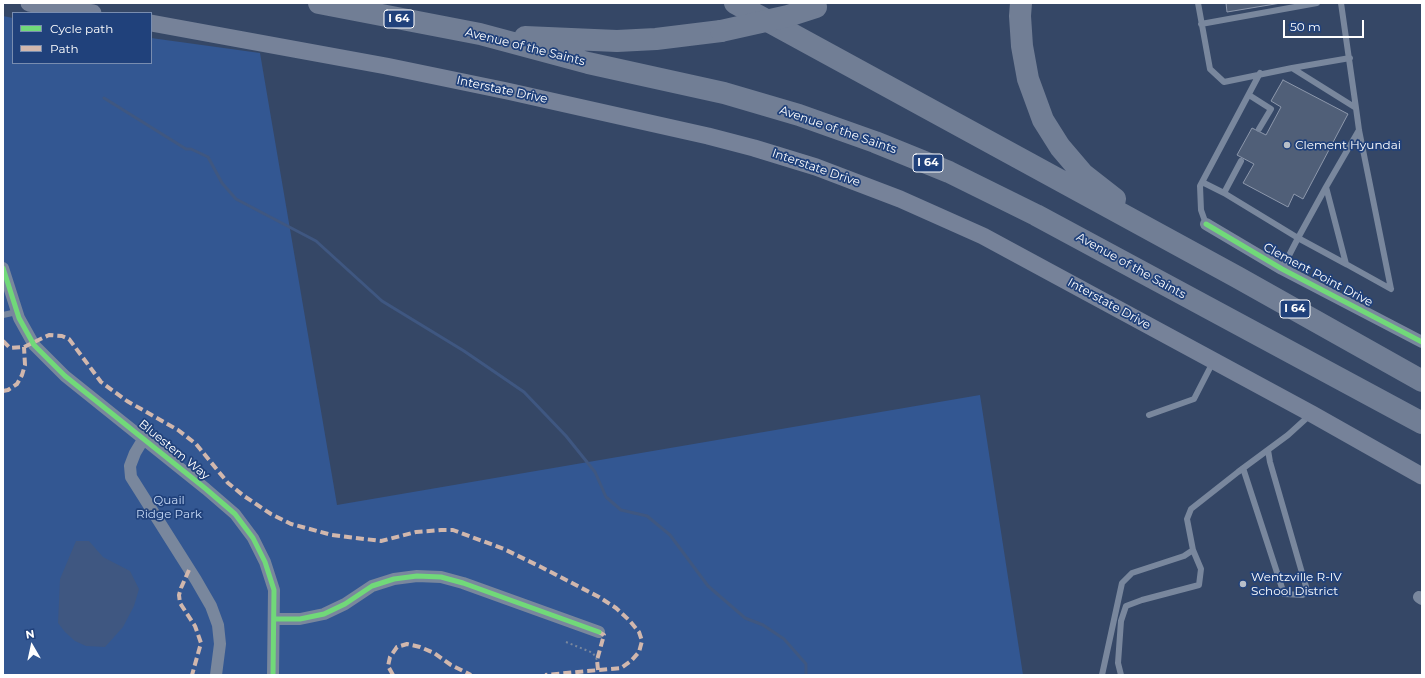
<!DOCTYPE html>
<style>
body{margin:0}
#map{position:relative;width:1425px;height:678px;overflow:hidden;background:#354766;font-family:Montserrat,sans-serif}
canvas{display:block}
.frame{position:absolute;inset:0;border:4px solid #fff;pointer-events:none}
.legend{position:absolute;left:12px;top:12px;width:140px;height:52px;box-sizing:border-box;background:#20417b;border:1px solid #798db0;margin:0;padding:5px 7px;list-style:none;font-size:12px;color:#fff}
.legend li{display:flex;align-items:center;gap:8px;height:20px}
.legend b{width:20px;border:1px solid #798db0}
.north{position:absolute;left:12px;top:626px;width:40px;height:40px;-webkit-text-stroke:3px #20417b;paint-order:stroke;rotate:351deg;font-size:11px;font-weight:700;line-height:16px;text-align:center;color:#fff}
.north::after{content:'';display:block;margin:auto;width:14px;height:18px;background:#fff;clip-path:polygon(50% 0,100% 100%,50% 72%,0 100%)}
.scale{position:absolute;left:1283px;top:20px;width:81px;height:18px;box-sizing:border-box;border:2px solid #fff;border-top:0;padding-left:5px;font-size:12px;line-height:14px;white-space:nowrap;color:#fff;-webkit-text-stroke:3px #20417b;paint-order:stroke}
</style>
<div id="map">
<canvas width="1425" height="678"></canvas>
<div class="frame"></div>
<ul class="legend">
<li><b style="height:5px;background:#71d979"></b>Cycle path</li>
<li><b style="height:5px;background:#d1b7ad"></b>Path</li>
</ul>
<div class="north">N</div>
<div class="scale">50 m</div>
</div>
<script>
const g = document.querySelector('canvas').getContext('2d');
g.lineJoin = 'round';
function fillPath(path, color) { g.fillStyle = color; g.fill(path, 'evenodd'); }
const poly = rows => new Path2D(rows.map(r => 'M' + r).join(''));
function stroke(path, color, width, dash) { g.strokeStyle = color; g.lineWidth = width; g.lineCap = dash ? 'butt' : 'round'; g.setLineDash(dash || []); g.stroke(path); }
function drawText(font, color, halo, rows, align = 'center') {
  g.font = font + ' Montserrat,sans-serif'; g.lineWidth = 3.5; g.setLineDash([]); g.textBaseline = 'middle'; g.strokeStyle = halo; g.fillStyle = color; for (const [text, x, y, turn = 0] of rows) {
    g.save(); g.translate(x, y); g.rotate((+turn || 0) * Math.PI / 180); g.textAlign = isNaN(turn) ? turn : align; if (halo) g.strokeText(text, 0, 0); g.fillText(text, 0, 0); g.restore();
  }
}
const green = poly([
 [3,16,13,18,13,63,151,63,151,38,260,53,337,505,980,395,1023,675,3,675]
]);
const water = poly([
 [76,541,89,541,103,557,130,571,139,589,134,606,123,627,105,647,86,646,75,641,65,632,58,623,60,579]
]);
const stream = poly([
 [104,98,186,149,191,149,208,157,222,183,236,199,316,241,382,301,464,351,524,392,566,436,595,472,606,497,621,510,647,516,670,535,708,586,745,618,763,625,784,639,806,664,806,675]
]);
const building = poly([
 [1226,3,1281,3,1227,12,1226,3],
 [1283,80,1348,114,1303,199,1294,194,1288,207,1243,183,1254,164,1237,155,1252,128,1266,135,1281,107,1271,101,1283,80]
]);
const path = poly([
 [566,642,593,653,597,660]
]);
const lane = poly([
 [1198,3,1210,69,1224,82,1292,68,1356,108,1359,130,1391,289],
 [1341,3,1356,108],
 [1201,24,1317,3],
 [1292,68,1350,58],
 [1249,95,1271,109,1259,129],
 [1359,130,1326,187,1346,264,1391,289],
 [1202,182,1224,193,1298,238,1326,187],
 [1224,193,1241,161],
 [1206,224,1201,210,1200,186,1260,73],
 [1282,269,1298,238,1346,264],
 [3,315,17,312],
 [1149,415,1194,399,1213,362],
 [1243,468,1284,594,1303,595,1307,590,1270,462,1268,450],
 [1102,675,1122,583,1132,573,1184,556,1193,550],
 [1121,675,1118,663,1121,621,1126,606,1142,600,1199,585,1201,569,1193,550,1187,519,1191,509,1238,472,1288,435,1310,415]
]);
const street = poly([
 [1206,224,1282,269,1422,342],
 [3,268,19,318,34,345,65,376,206,489,235,514,253,538,265,562,274,590,273,675],
 [144,438,135,453,130,466,131,477,196,580,211,606,218,625,220,644,216,675],
 [1419,597,1422,599],
 [274,619,300,619,324,614,345,604,372,586,394,579,417,576,441,577,463,583,599,632]
]);
const secondary = poly([
 [29,3,93,13],
 [151,23,386,66,507,91,708,136,754,148,816,167,900,199,983,236,1312,414,1422,476]
]);
const highway = poly([
 [319,3,480,34,588,63,724,93,799,115,875,142,949,172,1036,215,1422,423],
 [735,3,1237,277,1422,381],
 [1021,3,1020,16,1022,46,1028,79,1043,120,1060,147,1083,174,1115,199],
 [525,37,617,41,656,39,721,31]
]);
const highwayBridge = poly([
 [721,31,788,16,816,7]
]);
const quiet = poly([
 [3,341,10,348,24,347,49,335,62,336,69,339,101,382,127,401,178,430,196,444,228,483,244,496,271,514,291,524,332,535,381,541,416,532,441,530,453,530,504,549,541,567,599,597,616,608,629,620,639,632,642,641,639,652,631,661,621,668,545,675],
 [3,391,8,390,17,384,22,375,25,365,24,347],
 [189,570,181,588,179,595,180,603,195,626,201,643,192,675],
 [598,670,597,660,604,635,599,632],
 [393,675,388,666,390,657,397,647,407,644,420,647,434,653,451,665,471,675]
]);
const cycleway = poly([
 [1206,224,1282,269,1422,342],
 [3,268,19,318,34,345,65,376,206,489,235,514,253,538,265,562,274,590,273,675],
 [274,619,300,619,324,614,345,604,372,586,394,579,417,576,441,577,463,583,599,632]
]);
const markers = [
 [1287,145,4,"#b8bfc9"],
 [1243,584,4,"#b8bfc9"]
];
const shields = [
 [399,19,30],
 [928,163,30],
 [1295,309,30]
];
const shieldNames = [
 ["I 64",399,19],
 ["I 64",928,163],
 ["I 64",1295,309]
];
const streetNames = [
 ["Avenue of the Saints",525,47,14],
 ["Interstate Drive",502,90,12],
 ["Avenue of the Saints",838,130,19],
 ["Interstate Drive",816,168,19],
 ["Avenue of the Saints",1131,266,29],
 ["Clement Point Drive",1318,275,28],
 ["Interstate Drive",1109,304,29],
 ["Bluestem Way",174,450,39]
];
const poiNames = [
 ["Clement Hyundai",1295,145],
 ["Wentzville R-IV",1251,577],
 ["School District",1251,591]
];
const parkNames = [
 ["Quail",169,500],
 ["Ridge Park",169,514]
];
fillPath(green, '#335792');
fillPath(water, '#3f5781');
stroke(stream, '#3f5781', 3);
fillPath(building, '#505f78');
stroke(building, '#8d98ac', 1);
stroke(path, '#79879d', 2, [2, 3]);
stroke(lane, '#79879d', 6);
stroke(street, '#79879d', 12);
stroke(secondary, '#768299', 17);
stroke(highway, '#717e95', 22);
stroke(highwayBridge, '#717e95', 22);
stroke(quiet, '#d1b7ad', 4, [8, 4]);
stroke(cycleway, '#71d979', 5);
for (const [x, y, r, color] of markers) { const dot = new Path2D(); dot.arc(x, y, r, 0, 2 * Math.PI); g.fillStyle = color; g.fill(dot); stroke(dot, '#20417b', 1.5); }
for (const [x, y, w] of shields) { const box = new Path2D(); box.roundRect(x - w / 2, y - 9, w, 18, 3); g.fillStyle = '#20417b'; g.fill(box); stroke(box, '#fff', 1); }
drawText('bold 11px', '#fff', null, shieldNames);
drawText('12px', '#fff', '#20417b', streetNames);
drawText('12px', '#fff', '#20417b', poiNames, 'left');
drawText('12px', '#c5d8f5', '#20417b', parkNames);
</script>
